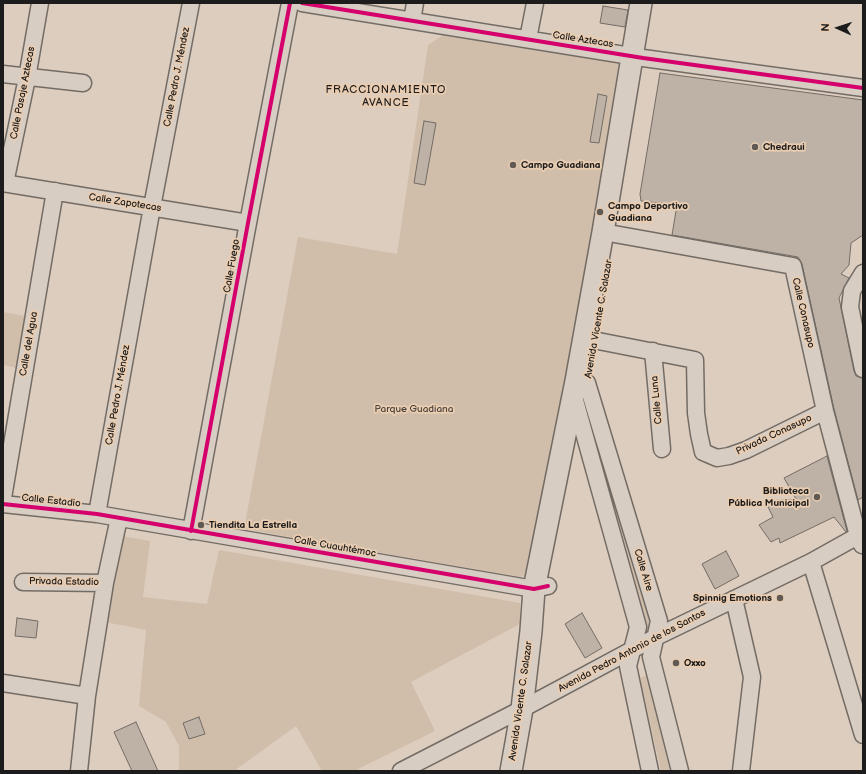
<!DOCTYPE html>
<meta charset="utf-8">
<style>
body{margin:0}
#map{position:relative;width:866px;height:774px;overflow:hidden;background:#ddcdbe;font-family:"Balsamiq Sans",sans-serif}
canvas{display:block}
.frame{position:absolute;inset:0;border:4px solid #1c1c1c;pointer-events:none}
.north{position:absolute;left:818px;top:8px;width:40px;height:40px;-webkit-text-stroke:3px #eacdb1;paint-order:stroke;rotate:273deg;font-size:11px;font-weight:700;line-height:16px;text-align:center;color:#1c1c1c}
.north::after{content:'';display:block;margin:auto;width:14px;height:18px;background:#1c1c1c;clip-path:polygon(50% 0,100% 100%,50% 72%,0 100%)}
</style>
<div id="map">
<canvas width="866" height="774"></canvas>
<div class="frame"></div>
<div class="north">N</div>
</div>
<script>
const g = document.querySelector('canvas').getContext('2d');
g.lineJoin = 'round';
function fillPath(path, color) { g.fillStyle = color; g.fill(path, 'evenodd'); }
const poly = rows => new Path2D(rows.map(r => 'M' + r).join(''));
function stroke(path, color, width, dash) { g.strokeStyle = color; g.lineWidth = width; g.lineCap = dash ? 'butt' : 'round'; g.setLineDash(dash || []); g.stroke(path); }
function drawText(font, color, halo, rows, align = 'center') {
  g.font = font + ' "Balsamiq Sans",sans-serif'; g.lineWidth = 3.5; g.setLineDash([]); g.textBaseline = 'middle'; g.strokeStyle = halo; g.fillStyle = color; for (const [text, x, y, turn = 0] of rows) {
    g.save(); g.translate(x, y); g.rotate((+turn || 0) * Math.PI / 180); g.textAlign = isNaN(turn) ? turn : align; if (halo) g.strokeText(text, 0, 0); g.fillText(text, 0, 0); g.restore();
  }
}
const green = poly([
 [443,35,611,60,617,62,621,68,621,73,531,571,521,577,244,529,298,237,397,254,428,45],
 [3,312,31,317,22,369,3,365],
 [599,439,651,626,647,627,597,449],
 [122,536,150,541,143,597,207,604,219,550,520,603,520,624,411,682,435,731,354,771,322,771,296,726,234,771,179,771,179,746,166,722,139,706,146,630,105,622],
 [647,675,670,771,661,771,640,678]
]);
const building = poly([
 [603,6,628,10,625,27,600,23,603,6],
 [660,73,863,100,863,235,851,243,849,265,841,274,849,278,839,298,854,371,856,376,863,378,863,497,858,500,834,409,802,264,800,260,798,257,672,235,677,205,641,201,640,194,660,73],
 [598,94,607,96,599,143,590,142,598,94],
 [424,121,436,123,425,185,414,183,424,121],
 [827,456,847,531,846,532,834,517,780,543,779,538,771,542,759,525,773,517,765,501,796,499,784,478,827,456],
 [726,551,739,576,715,589,702,564,726,551],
 [582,613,602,648,585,658,565,624,582,613],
 [17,618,38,621,36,638,15,636,17,618],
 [199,717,205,734,189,739,183,723,199,717],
 [136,722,158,771,132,771,114,732,136,722]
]);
const minor = poly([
 [302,3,643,58,863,88],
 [412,21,415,3],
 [528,39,535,3],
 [3,74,83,83],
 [3,183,248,223],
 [5,183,27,78,40,3],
 [603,232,793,266,825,411,858,536,862,545],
 [863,273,852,291,850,307,863,369],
 [583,338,695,360,696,413,699,434,703,452,717,458,729,456,746,450,825,411],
 [653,351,662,449],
 [576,381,587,383,659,621,651,657,680,771],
 [574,397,638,627,628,666,650,771],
 [3,498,55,191],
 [3,504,97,514,534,589,548,586],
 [97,514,152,207,191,3],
 [191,531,248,223,290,3],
 [811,562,863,735],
 [23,582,105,583],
 [734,599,752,677,741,771],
 [3,683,87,696],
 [79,771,87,696,105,583,119,518],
 [401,771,522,709,656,637,811,562,863,533]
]);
const major = poly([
 [511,771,522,709,531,631,534,589,576,381,603,232,641,3]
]);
const cycleway = poly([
 [302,3,643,58,863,88],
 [3,504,97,514,534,589,548,586],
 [191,531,248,223,290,3]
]);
const markers = [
 [755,147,4,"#605a55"],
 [513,165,4,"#605a55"],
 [600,212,4,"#605a55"],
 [817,497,4,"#605a55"],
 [201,525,4,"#605a55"],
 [780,598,4,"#605a55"],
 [676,663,4,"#605a55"]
];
const streetNames = [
 ["Calle Aztecas",583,40,9],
 ["Calle Pedro J. Méndez",177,77,-79],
 ["Calle Pasaje Aztecas",23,93,-79],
 ["Calle Zapotecas",125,203,9],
 ["Calle Fuego",232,266,-80],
 ["Calle Conasupo",803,313,77],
 ["Avenida Vicente C. Salazar",599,319,-80],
 ["Calle del Agua",29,344,-80],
 ["Calle Pedro J. Méndez",118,395,-80],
 ["Calle Luna",657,400,-95],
 ["Privada Conasupo",774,435,-25],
 ["Calle Estadio",51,501,6],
 ["Calle Cuauhtémoc",335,547,10],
 ["Calle Aire",643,570,73],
 ["Privada Estadio",64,582,1],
 ["Avenida Pedro Antonio de los Santos",632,651,-28],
 ["Avenida Vicente C. Salazar",521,701,-82]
];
const poiNames = [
 ["Chedraui",763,147],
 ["Campo Guadiana",521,165],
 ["Campo Deportivo",608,206],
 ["Guadiana",608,218],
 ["Biblioteca",809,491,"right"],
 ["Pública Municipal",809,503,"right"],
 ["Tiendita La Estrella",209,525],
 ["Spinnig Emotions",772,598,"right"],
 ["Oxxo",684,663]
];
const parkNames = [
 ["Parque Guadiana",414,409]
];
const neighbourhoodNames = [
 ["FRACCIONAMIENTO",386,90],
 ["AVANCE",386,103]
];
fillPath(green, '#d1beaa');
fillPath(building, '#beb2a7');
stroke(building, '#736c65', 1);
stroke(minor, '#736c65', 19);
stroke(major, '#736c65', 24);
stroke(minor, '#d8cdc3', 16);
stroke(major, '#d8cdc3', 21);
stroke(cycleway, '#d6006c', 4);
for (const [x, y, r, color] of markers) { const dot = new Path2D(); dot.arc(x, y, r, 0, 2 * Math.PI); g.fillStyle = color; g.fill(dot); stroke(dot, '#eacdb1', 1.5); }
drawText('10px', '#1c1c1c', '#eacdb1', streetNames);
drawText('bold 10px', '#1c1c1c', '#eacdb1', poiNames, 'left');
drawText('10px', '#47413b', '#eacdb1', parkNames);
g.letterSpacing = '1px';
drawText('11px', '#1c1c1c', '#eacdb1', neighbourhoodNames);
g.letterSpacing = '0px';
</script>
